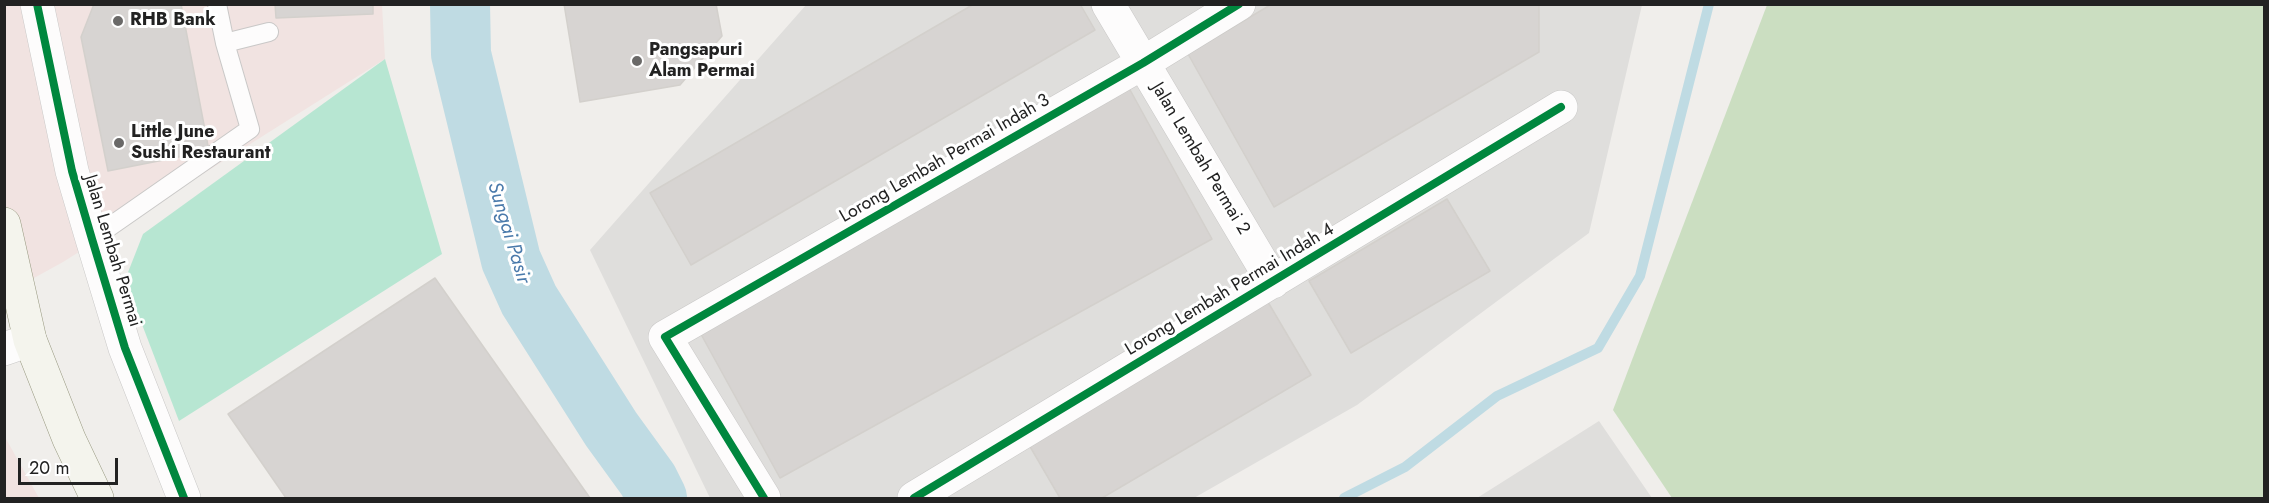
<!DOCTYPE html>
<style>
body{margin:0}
#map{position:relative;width:2269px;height:503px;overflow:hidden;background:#f0eeeb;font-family:Jost,sans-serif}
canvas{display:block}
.frame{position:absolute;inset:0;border:6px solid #222;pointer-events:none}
.scale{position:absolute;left:18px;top:458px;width:100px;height:27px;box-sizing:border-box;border:3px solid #222;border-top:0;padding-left:8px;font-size:18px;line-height:21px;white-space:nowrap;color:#222;-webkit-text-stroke:4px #fff;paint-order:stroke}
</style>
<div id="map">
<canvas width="2269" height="503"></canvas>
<div class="frame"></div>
<div class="scale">20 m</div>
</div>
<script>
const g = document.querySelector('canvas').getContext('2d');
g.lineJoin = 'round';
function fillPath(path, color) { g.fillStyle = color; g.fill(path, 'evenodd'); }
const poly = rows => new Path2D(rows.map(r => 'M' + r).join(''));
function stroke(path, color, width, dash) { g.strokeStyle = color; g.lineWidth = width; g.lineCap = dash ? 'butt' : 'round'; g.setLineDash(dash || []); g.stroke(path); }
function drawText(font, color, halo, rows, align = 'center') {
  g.font = font + ' Jost,sans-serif'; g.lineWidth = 6; g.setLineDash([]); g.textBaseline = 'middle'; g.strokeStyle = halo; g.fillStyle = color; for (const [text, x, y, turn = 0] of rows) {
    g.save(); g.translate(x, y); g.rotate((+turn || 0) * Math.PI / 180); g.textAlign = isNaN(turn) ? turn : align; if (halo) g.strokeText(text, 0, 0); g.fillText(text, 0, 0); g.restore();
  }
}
const residential = poly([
 [806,5,1642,5,1589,233,1357,405,1194,498,710,498,590,250],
 [1599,421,1652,498,1477,498]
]);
const commercial = poly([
 [5,5,382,5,385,59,63,262,5,294],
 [4,437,5,437,39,498,5,498]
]);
const forest = poly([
 [1767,5,2264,5,2264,498,1672,498,1613,410]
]);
const pitch = poly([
 [385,59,442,254,179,421,125,280,143,234]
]);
const stream = poly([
 [1344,498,1405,467,1497,396,1598,348,1640,276,1709,4]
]);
const river = poly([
 [460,4,461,54,511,260,529,300,611,429,648,480,657,498]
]);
const building = poly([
 [94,4,181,4,209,151,108,171,81,37,94,4],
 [275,4,373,4,373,14,276,18,275,4],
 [564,4,716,4,722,36,680,85,580,102,564,4],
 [974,4,1080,4,1095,30,691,265,650,193,974,4],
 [1272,4,1539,4,1539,52,1274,207,1188,54,1272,4],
 [1129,88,1212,239,780,478,697,327,1129,88],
 [1447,199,1490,271,1351,353,1309,281,1447,199],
 [435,278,590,498,286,498,228,414,435,278],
 [1265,297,1311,375,1102,498,1060,498,1025,438,1265,297]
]);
const service = poly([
 [225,43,269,32],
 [92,239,250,129,225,43,217,4]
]);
const minor = poly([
 [37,4,72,171,92,239,125,348,184,498],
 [1108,4,1273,282],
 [4,349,30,340],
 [764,498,665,337,1143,63,1239,4],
 [914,498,1561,107]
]);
const secondary = poly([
 [4,224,30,340,69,439,97,498]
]);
const cycleway = poly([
 [37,4,72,171,92,239,125,348,184,498],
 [764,498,665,337,1143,63,1239,4],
 [914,498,1561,107]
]);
const markers = [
 [118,21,6,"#6a6968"],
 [637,61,6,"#6a6968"],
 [119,143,6,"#6a6968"]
];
const poiNames = [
 ["RHB Bank",130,21],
 ["Pangsapuri",649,51],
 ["Alam Permai",649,72],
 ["Little June",131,133],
 ["Sushi Restaurant",131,154]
];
const streetNames = [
 ["Lorong Lembah Permai Indah 3",945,159,-30],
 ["Jalan Lembah Permai 2",1200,159,59],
 ["Jalan Lembah Permai",112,251,73],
 ["Lorong Lembah Permai Indah 4",1230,290,-31]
];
const waterNames = [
 ["Sungai Pasir",508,233,73]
];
fillPath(residential, '#dfdedc');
fillPath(commercial, '#f1e3e1');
fillPath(forest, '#cbdec1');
fillPath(pitch, '#b7e6d2');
stroke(stream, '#bfdbe3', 10);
stroke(river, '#bfdbe3', 60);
fillPath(building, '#d7d4d2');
stroke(building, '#d3d0cc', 1.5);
stroke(service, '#c9c8c7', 20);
stroke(minor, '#c9c8c7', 34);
stroke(secondary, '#999a82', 34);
stroke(service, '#fdfcfc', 18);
stroke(minor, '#fdfcfc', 33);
stroke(secondary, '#f4f4ed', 33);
stroke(cycleway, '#00873e', 8);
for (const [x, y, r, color] of markers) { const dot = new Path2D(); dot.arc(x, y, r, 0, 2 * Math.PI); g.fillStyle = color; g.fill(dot); stroke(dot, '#fff', 2); }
drawText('bold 18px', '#222', '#fff', poiNames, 'left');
drawText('18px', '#222', '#fff', streetNames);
drawText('italic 20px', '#4a7aab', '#fff', waterNames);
</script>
